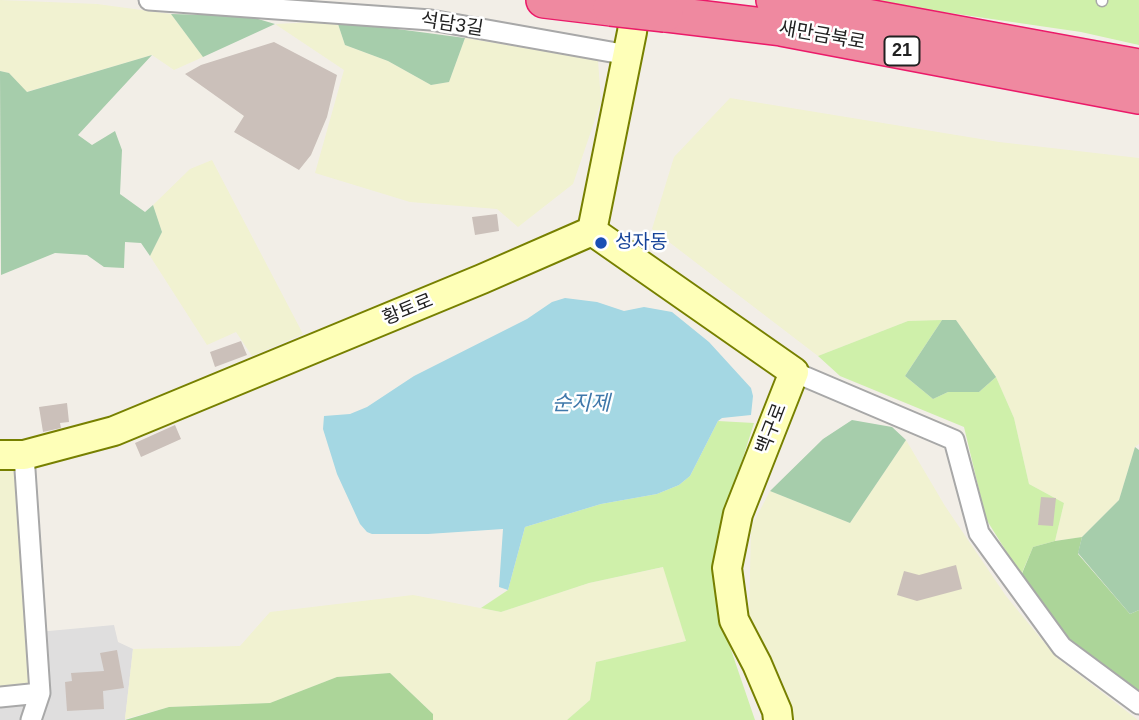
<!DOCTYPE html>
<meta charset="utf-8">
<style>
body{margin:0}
canvas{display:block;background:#f2eee7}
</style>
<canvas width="1139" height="720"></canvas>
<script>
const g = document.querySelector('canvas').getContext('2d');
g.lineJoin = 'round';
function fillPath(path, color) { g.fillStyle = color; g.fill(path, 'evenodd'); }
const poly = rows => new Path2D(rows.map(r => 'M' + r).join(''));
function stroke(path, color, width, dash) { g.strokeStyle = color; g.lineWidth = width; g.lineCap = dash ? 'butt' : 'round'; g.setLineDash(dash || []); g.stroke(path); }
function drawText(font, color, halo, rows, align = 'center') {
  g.font = font + ' Helvetica,"Noto Sans KR",sans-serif'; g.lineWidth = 5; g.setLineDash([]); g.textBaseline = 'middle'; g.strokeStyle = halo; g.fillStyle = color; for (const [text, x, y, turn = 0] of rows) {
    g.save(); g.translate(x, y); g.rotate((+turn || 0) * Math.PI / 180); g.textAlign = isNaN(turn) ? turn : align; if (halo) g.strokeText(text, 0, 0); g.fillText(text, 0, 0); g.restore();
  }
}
const residential = poly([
 [114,625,118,642,133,649,125,720,0,720,0,688,27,633]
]);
const farmland = poly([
 [0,0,97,4,171,14,203,57,174,70,152,55,26,92,9,73,0,71],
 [337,21,345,45,388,61,431,85,449,82,465,38,598,60,601,102,573,184,518,227,497,209,410,202,315,173,344,70,275,24],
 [730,98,999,142,1139,158,1139,444,1135,447,1119,500,1082,537,1055,541,1064,503,1029,484,1014,418,996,377,956,320,908,321,818,356,652,229,674,157],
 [212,160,303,334,252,356,236,332,207,345,150,256,162,232,153,205,190,169],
 [906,440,945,506,1006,596,1056,657,1138,720,792,720,783,683,749,617,751,527,770,491,850,523],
 [0,469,14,470,31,685,0,688],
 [664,567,686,641,596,662,590,700,567,720,433,720,433,714,390,673,337,677,270,703,169,707,125,719,133,649,240,646,270,612,413,595,501,612,589,583]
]);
const grass = poly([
 [861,0,1139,0,1139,45,1081,32],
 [942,320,905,376,933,399,948,392,979,392,996,377,1014,418,1029,484,1064,503,1055,541,1033,547,1021,575,986,519,964,427,840,376,818,356,908,321],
 [718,421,754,423,722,524,716,606,755,720,567,720,590,700,596,662,686,641,663,567,589,583,501,612,481,608,508,590,525,527,601,504,657,494,679,485,690,476]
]);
const forest = poly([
 [1082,537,1078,554,1130,614,1139,610,1139,695,1076,649,1051,621,1021,576,1033,547,1055,541],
 [390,673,433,714,433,720,125,720,169,707,270,703,337,677]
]);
const cemetery = poly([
 [171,14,248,16,275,24,203,57],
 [337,21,465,38,449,82,431,85,388,61,345,45],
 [152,55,78,135,92,145,115,131,122,150,120,194,145,212,153,205,162,232,150,256,141,243,125,242,124,268,104,267,87,255,55,253,1,275,0,71,9,73,27,92],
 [942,320,956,320,996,377,979,392,948,392,933,399,905,376],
 [852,420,892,427,906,440,850,523,770,491,823,439],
 [1135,447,1139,450,1139,610,1130,614,1078,553,1082,537,1119,500]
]);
const water = poly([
 [565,298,597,302,624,311,644,307,672,312,709,342,751,388,753,396,751,415,722,418,718,421,690,476,679,485,657,494,601,504,525,527,508,590,499,587,503,529,428,534,372,534,367,532,360,524,337,474,323,429,324,416,350,414,367,407,414,376,527,319,552,302]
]);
const building = poly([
 [274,42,337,75,327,117,311,155,299,170,234,132,244,116,185,74,201,65],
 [497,214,499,231,475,235,472,217],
 [241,341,247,355,215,367,210,352],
 [67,403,69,422,60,423,61,428,43,432,39,407],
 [175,425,181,439,141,457,135,443],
 [1041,497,1056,498,1053,526,1038,525],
 [956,565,962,589,917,601,897,595,904,571,919,575],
 [117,650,124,688,103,691,104,709,67,711,65,682,72,681,71,673,104,671,100,653]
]);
const lane = poly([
 [1102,1,1102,0]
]);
const street = poly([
 [149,0,431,20,628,55],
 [794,372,954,440,979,533,1062,647,1139,704],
 [24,455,40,693,31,720],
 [0,697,40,693]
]);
const secondary = poly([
 [592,231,794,372,738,514,727,568,734,620,757,664,777,711,778,720],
 [0,455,24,455,114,431,482,279,592,231,632,32,636,0]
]);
const highway = poly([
 [544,0,611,8],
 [774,0,1139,67],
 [665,14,781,28,1139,96]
]);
const highwayBridge = poly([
 [611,8,665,14]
]);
const markers = [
 [601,243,7,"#1a4fb4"]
];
const shields = [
 [902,51,35]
];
const shieldNames = [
 ["21",902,51]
];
const streetNames = [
 ["석담3길",452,25,9],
 ["새만금북로",822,36,10],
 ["황토로",408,310,-22],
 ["백구로",772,429,-69]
];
const transitNames = [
 ["성자동",615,243]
];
const waterNames = [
 ["순지제",581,404]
];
fillPath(residential, '#dfdede');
fillPath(farmland, '#f1f2d1');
fillPath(grass, '#cff0aa');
fillPath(forest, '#acd599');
fillPath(cemetery, '#a6cdab');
fillPath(water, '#a4d7e3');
fillPath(building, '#cbc0ba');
stroke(lane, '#a8a8a8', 13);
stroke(street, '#a8a8a8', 23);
stroke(secondary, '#778000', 32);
stroke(highway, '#eb1a69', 38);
stroke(lane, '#fff', 10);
stroke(street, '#fff', 19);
stroke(secondary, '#feffb8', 28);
stroke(highway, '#ef89a0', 35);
stroke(highwayBridge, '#eb1a69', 38, []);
stroke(highwayBridge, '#ef89a0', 35);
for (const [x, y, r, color] of markers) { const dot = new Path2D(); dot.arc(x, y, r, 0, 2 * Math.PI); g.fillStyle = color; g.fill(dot); stroke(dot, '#fff', 2.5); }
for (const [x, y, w] of shields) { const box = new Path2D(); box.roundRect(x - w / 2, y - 14.5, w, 29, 5); g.fillStyle = '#fff'; g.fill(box); stroke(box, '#212121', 2); }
drawText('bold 18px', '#212121', null, shieldNames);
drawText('19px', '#212121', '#fff', streetNames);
drawText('19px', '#164399', '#fff', transitNames, 'left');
drawText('italic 21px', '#3f78aa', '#fff', waterNames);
</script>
